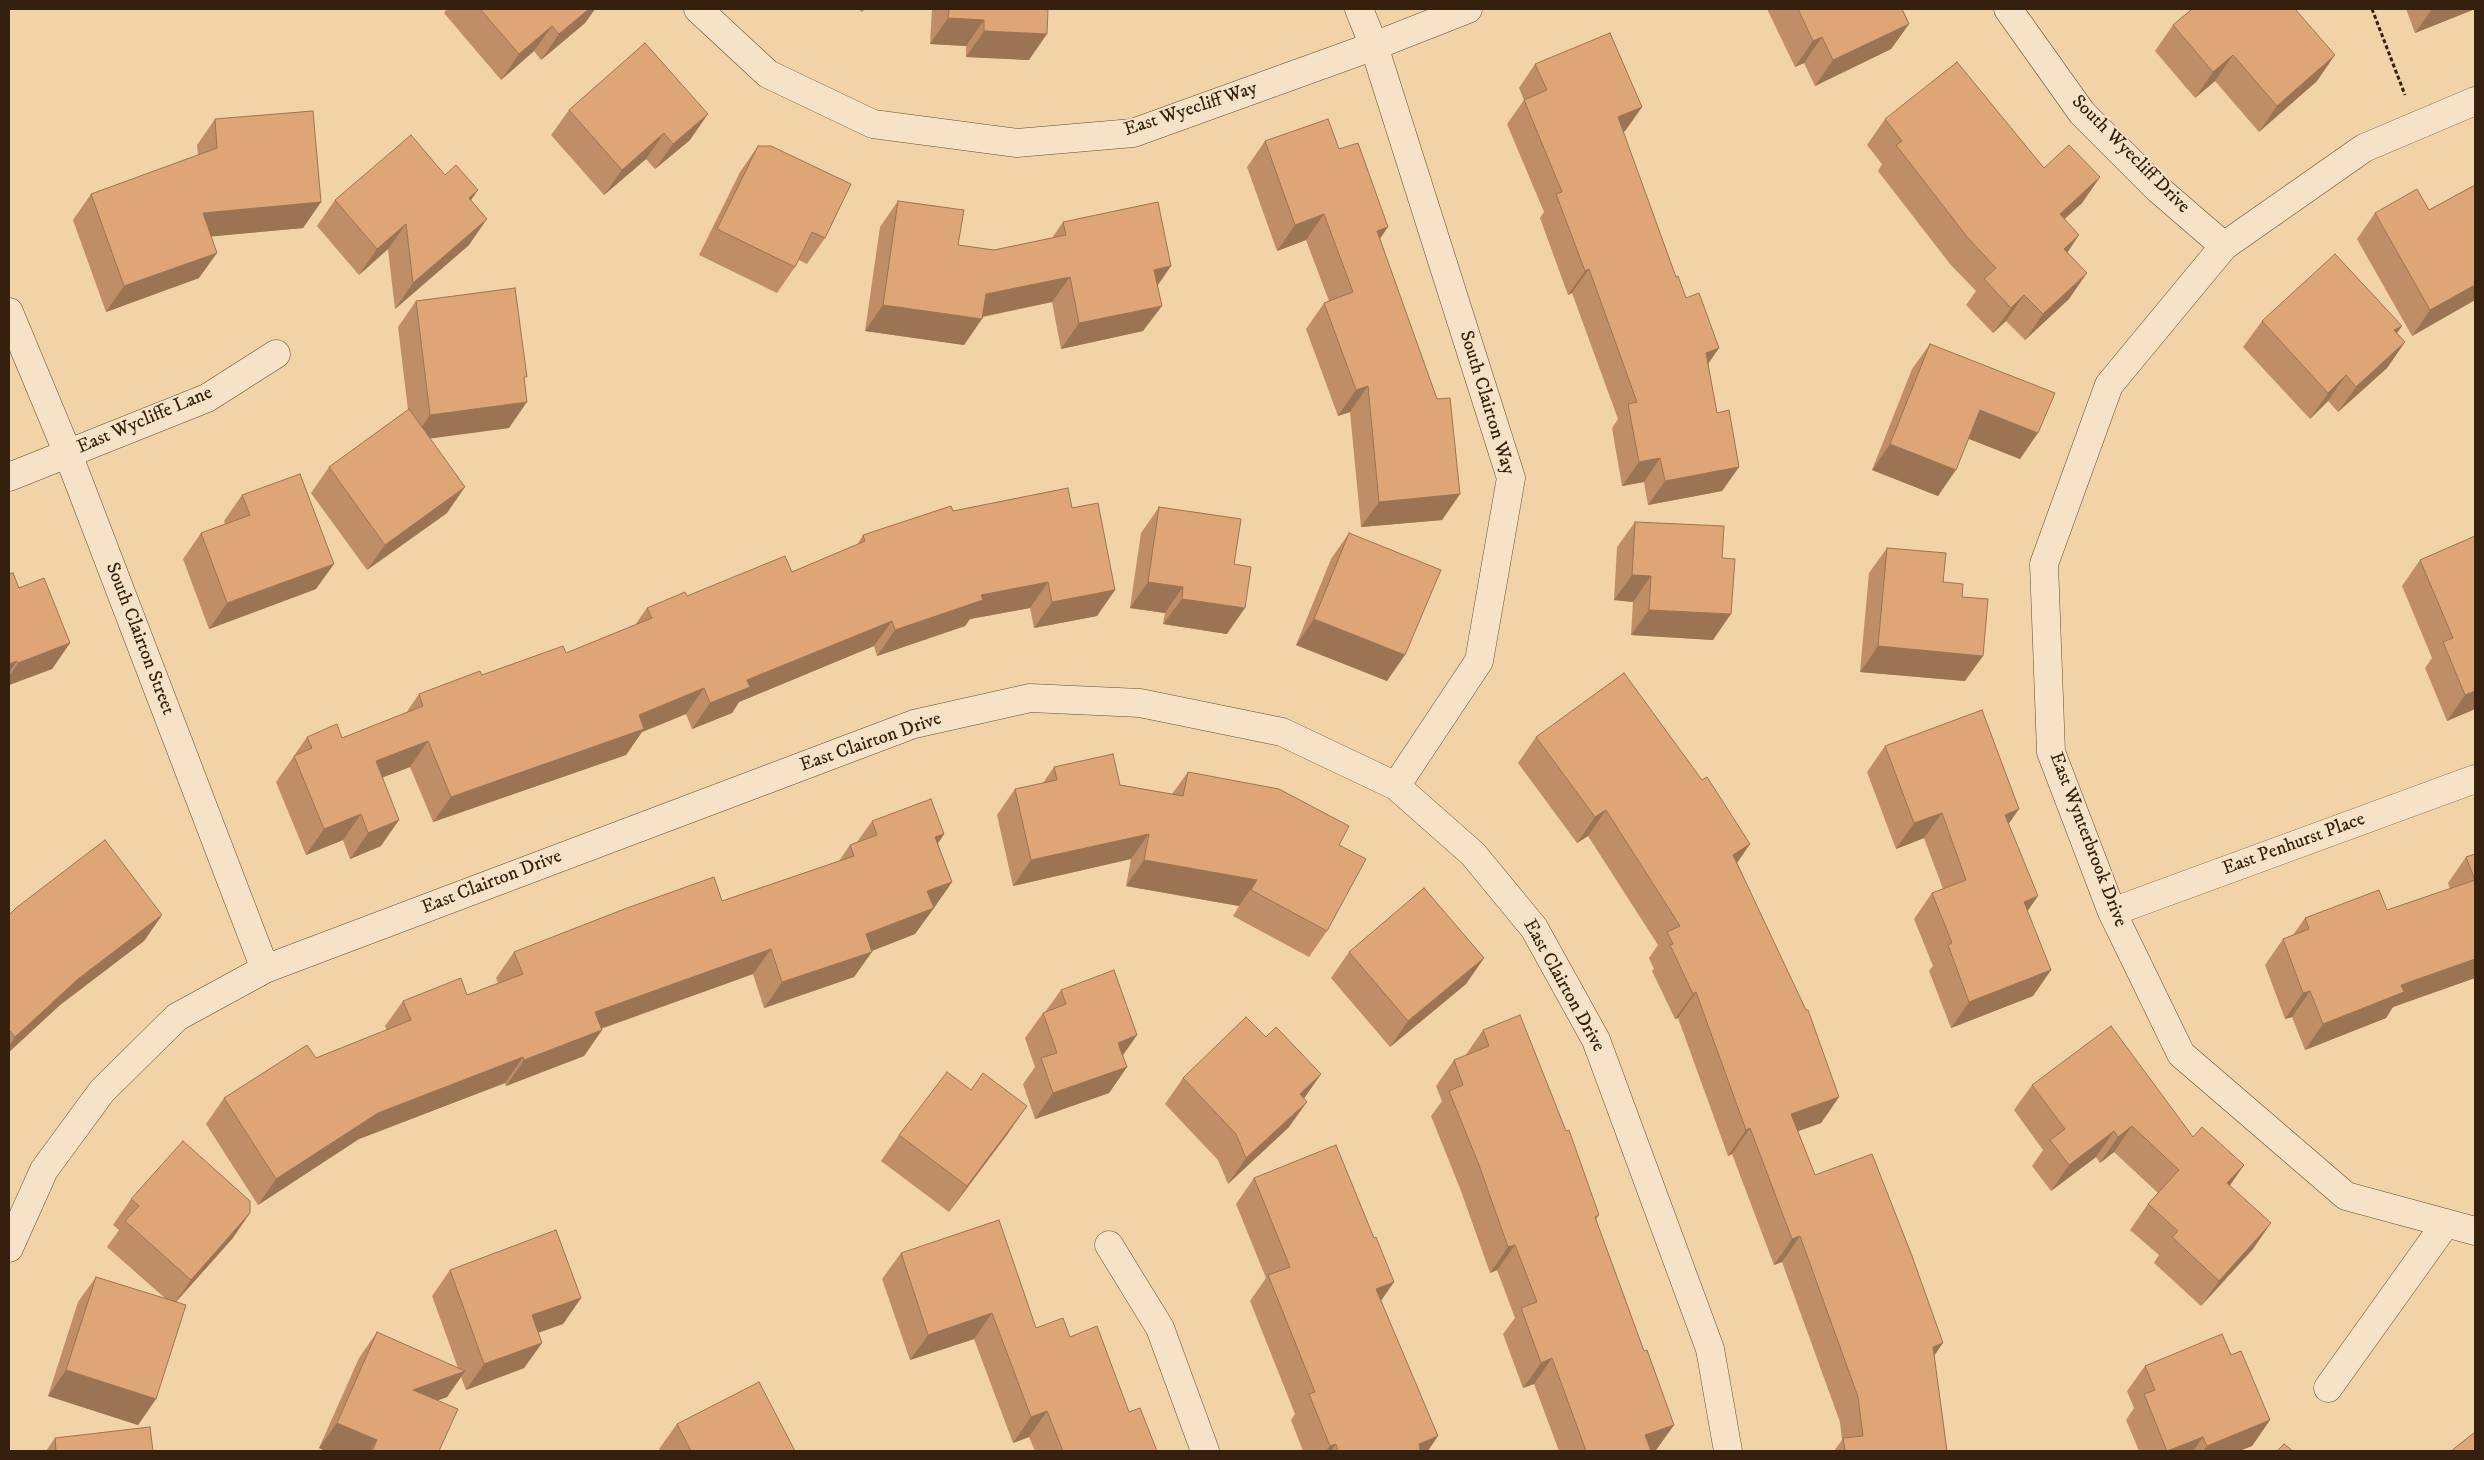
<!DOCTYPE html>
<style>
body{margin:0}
#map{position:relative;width:2484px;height:1460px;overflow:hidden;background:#f1d3a7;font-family:"IM FELL DW Pica",serif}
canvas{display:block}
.frame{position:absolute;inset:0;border:10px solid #35200d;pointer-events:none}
</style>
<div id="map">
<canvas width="2484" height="1460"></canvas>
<div class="frame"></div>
</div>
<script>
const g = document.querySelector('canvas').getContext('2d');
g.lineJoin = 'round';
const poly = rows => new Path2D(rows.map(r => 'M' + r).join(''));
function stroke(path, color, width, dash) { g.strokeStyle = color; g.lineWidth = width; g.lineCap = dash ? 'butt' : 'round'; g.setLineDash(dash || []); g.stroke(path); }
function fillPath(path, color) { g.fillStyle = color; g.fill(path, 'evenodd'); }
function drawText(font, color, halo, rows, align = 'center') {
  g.font = font + ' "IM FELL DW Pica",serif'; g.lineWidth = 4; g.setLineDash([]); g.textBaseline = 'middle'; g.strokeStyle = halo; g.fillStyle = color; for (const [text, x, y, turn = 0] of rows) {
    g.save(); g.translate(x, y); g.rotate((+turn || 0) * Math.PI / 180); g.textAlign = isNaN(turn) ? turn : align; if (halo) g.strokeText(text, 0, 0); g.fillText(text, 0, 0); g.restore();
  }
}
const path = poly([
 [2372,9,2405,95]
]);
const minor = poly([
 [698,9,768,74,873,124,1017,143,1133,133,1374,46,1468,9],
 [1359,9,1374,46,1511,478,1479,661,1396,786],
 [2008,9,2082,113,2158,189,2224,246],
 [2475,101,2364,148,2224,246,2109,385,2044,564,2051,752,2112,912,2181,1054,2346,1196,2475,1231],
 [9,312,68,454,265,969],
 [9,477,207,398,276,354],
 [2112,912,2475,779],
 [1109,1245,1160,1328,1205,1451],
 [9,1248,44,1170,102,1091,177,1017,265,969,914,724,1030,698,1140,703,1282,732,1396,786,1473,854,1534,928,1596,1040,1710,1349,1728,1451],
 [2328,1388,2446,1223]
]);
const wall = poly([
 [447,9,595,9,585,23,541,60,534,51,501,80,444,13],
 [858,9,865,9,862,12],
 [932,9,1048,9,1029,60,966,57,966,46,930,44],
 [1767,9,1902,9,1909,24,1891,49,1815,86,1804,63,1795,67],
 [2406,9,2475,9,2415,33],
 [2173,25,2317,81,2259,132,2215,81,2195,98,2155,51],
 [1535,64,1642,107,1625,131,1623,132,1676,277,1686,298,1719,348,1708,364,1717,413,1739,467,1722,491,1648,505,1644,482,1622,486,1612,428,1618,419,1572,293,1568,295,1540,218,1544,212,1507,124,1524,100,1519,88],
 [569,110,690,140,655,169,646,159,604,195,551,135],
 [215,119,321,202,303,228,211,236,199,278,106,312,73,220,91,194,198,156,197,145],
 [1885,119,2044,168,2100,177,2082,203,2064,219,2079,235,2068,252,2069,299,2025,340,2006,321,1993,333,1966,305,1976,291,1950,264,1878,171,1882,164,1867,145],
 [1265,141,1339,149,1380,238,1460,494,1442,520,1361,527,1350,412,1338,416,1306,329,1324,303,1329,301,1306,240,1277,251,1247,167],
 [758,146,825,238,807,264,799,260,795,267,777,293,699,255,740,172],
 [445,175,478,190,471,200,469,245,395,309,388,249,359,275,317,226,335,200],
 [2475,185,2475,300,2412,336,2357,239,2375,213,2429,210],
 [898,201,958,245,994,250,1052,238,1063,222,1171,266,1157,285,1143,331,1061,349,1052,302,983,317,964,345,865,331,880,227],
 [416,301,524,380,509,428,430,438,447,513,367,570,311,493,329,467,408,410,398,327],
 [2262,321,2402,326,2397,333,2405,342,2387,368,2338,412,2328,401,2310,419,2243,347],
 [1930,344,2020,459,1969,439,1938,496,1872,470,1912,369],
 [242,495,316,589,209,629,183,559,201,533,225,524,224,521],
 [1159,507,1234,564,1227,634,1163,624,1165,613,1130,608,1141,533],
 [1072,508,1115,590,1097,616,1034,628,1030,608,970,619,965,626,877,656,874,646,739,702,732,713,692,729,686,714,642,732,626,755,433,822,410,767,382,777,381,846,350,859,343,840,306,855,276,782,307,737,342,738,406,713,419,694,482,675,566,653,635,625,647,608,687,596,792,572,857,545,863,535,953,511],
 [1635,522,1713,640,1631,635,1633,602,1614,600,1617,547],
 [1349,533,1387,681,1296,645,1331,559],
 [2475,536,2475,709,2447,721,2425,668,2432,658,2402,586,2420,560],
 [1887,548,1943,582,1962,597,1965,681,1860,672,1869,573],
 [9,574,19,588,70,643,52,669,9,685],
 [1536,737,1750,844,1737,863,1839,1097,1821,1123,1798,1131,1815,1175,1934,1356,1947,1451,1834,1451,1842,1440,1840,1422,1782,1262,1774,1265,1732,1154,1728,1156,1678,1018,1675,1019,1652,971,1654,969,1649,958,1658,945,1588,836,1577,843,1518,763],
 [1885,746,2009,824,2027,911,2051,970,2033,996,1951,1028,1929,971,1933,966,1914,919,1932,893,1943,889,1924,838,1896,849,1867,772],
 [1054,767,1120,785,1172,794,1188,772,1339,845,1327,931,1309,957,1233,916,1239,906,1126,886,1131,859,1013,886,997,815,1015,789,1043,783],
 [872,821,944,834,938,844,952,882,915,934,872,951,854,977,764,1008,753,974,601,1029,602,1030,584,1056,506,1086,505,1083,359,1139,258,1205,206,1124,224,1098,316,1058,387,1030,385,1026,403,1001,467,995,498,983,496,978,514,952,722,901,839,861,850,845,857,842],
 [2475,854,2475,978,2393,1007,2386,1018,2305,1050,2292,1017,2285,1019,2265,965,2283,939,2293,935,2305,918,2387,910,2450,889,2448,883,2466,857],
 [9,915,162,915,144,941,60,1005,9,1052],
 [1349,952,1484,958,1466,984,1390,1047,1331,978],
 [1061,990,1123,1056,1127,1067,1109,1093,1035,1119,1023,1084,1035,1067,1025,1038,1043,1013,1045,1012],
 [1483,1030,1599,1215,1596,1220,1644,1351,1674,1425,1656,1450,1654,1451,1559,1451,1534,1384,1523,1388,1503,1334,1515,1318,1497,1270,1490,1273,1461,1191,1431,1116,1442,1101,1436,1086,1454,1060,1465,1056],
 [1266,1037,1321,1074,1304,1098,1289,1127,1228,1184,1218,1160,1165,1104,1183,1078],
 [2032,1085,2193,1137,2244,1165,2230,1185,2253,1249,2201,1306,2154,1263,2159,1255,2130,1230,2148,1204,2158,1193,2114,1152,2100,1163,2096,1157,2051,1191,2032,1166,2043,1150,2014,1110],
 [1009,1132,949,1212,881,1161,899,1135],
 [1254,1178,1374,1238,1394,1282,1381,1300,1428,1451,1303,1451,1291,1420,1295,1414,1250,1301,1266,1278,1236,1204],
 [131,1199,250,1213,232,1239,176,1302,156,1399,138,1425,48,1396,78,1302,96,1277,166,1299,107,1247,119,1230,113,1225],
 [901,1253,1036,1328,1070,1337,1129,1412,1157,1451,1035,1451,1029,1437,1013,1443,974,1339,910,1360,882,1279],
 [450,1270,581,1298,563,1324,538,1333,542,1343,524,1368,466,1390,461,1377,447,1397,438,1400,439,1451,325,1451,319,1448,359,1358,377,1332,458,1368,432,1296],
 [2231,1355,2270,1420,2252,1446,2239,1451,2139,1451,2126,1420,2134,1408,2127,1391,2145,1366],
 [677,1424,795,1451,660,1451,659,1449],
 [55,1438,153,1451,46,1451]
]);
const shadedWall = poly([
 [589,9,595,9,585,23,541,60,559,34],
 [2432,9,2475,9,2415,33],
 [948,18,984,20,966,46,930,44],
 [1909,24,1891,49,1815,86,1833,60],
 [552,26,534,51,501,80,519,54],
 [984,31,1047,34,1029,60,966,57],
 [1822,37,1804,63,1795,67,1813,41],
 [2233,55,2215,81,2195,98,2213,72],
 [2335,55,2317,81,2259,132,2277,106],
 [1642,107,1625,131,1601,141,1618,117],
 [708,114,690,140,655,169,673,144],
 [664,133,646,159,604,195,622,170],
 [2100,177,2082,203,2042,240,2060,214],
 [478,190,460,216,469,198],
 [321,202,303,228,185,239,203,213],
 [1324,214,1306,240,1277,251,1295,225],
 [487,219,469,245,395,309,413,283],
 [406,224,388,249,359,275,377,249],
 [1388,227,1370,253,1377,231],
 [2079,235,2061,261,2064,249],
 [217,253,199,278,106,312,124,286],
 [1171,266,1153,292,1154,270],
 [1589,269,1572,293,1568,295,1585,271],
 [2087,273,2069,299,2025,340,2043,314],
 [1070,277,1052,302,975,318,982,319,964,345,865,331,883,305,986,294],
 [2475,285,2475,300,2412,336,2430,310],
 [2024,295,2006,321,1993,333,2011,308],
 [1162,306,1143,331,1061,349,1079,323],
 [2402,326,2384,351,2394,330],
 [2405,342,2387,368,2338,412,2356,387],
 [1719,348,1702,372,1706,353],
 [2346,375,2328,401,2310,419,2328,393],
 [1368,386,1350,412,1338,416,1356,390],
 [527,402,509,428,412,441,430,415],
 [1980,410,2038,433,2020,459,1962,436],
 [1890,444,1956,470,1938,496,1872,470],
 [1660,458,1644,482,1622,486,1639,462],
 [1739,467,1722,491,1648,505,1665,481],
 [465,487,447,513,367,570,385,545],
 [1460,494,1442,520,1361,527,1379,502],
 [334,564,316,589,209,629,227,603],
 [1632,575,1651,576,1633,602,1614,600],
 [1048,582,1030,608,970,619,965,626,877,656,895,630,981,595],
 [1148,582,1183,587,1165,613,1130,608],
 [1115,590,1097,616,1034,628,1052,602],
 [1182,599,1245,608,1227,634,1163,624],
 [1649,610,1731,614,1713,640,1631,635],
 [1314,619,1405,655,1387,681,1296,645],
 [892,621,874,646,739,702,732,713,692,729,710,703,747,680],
 [70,643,52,669,9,685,9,676,18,663],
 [1878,646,1983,656,1965,681,1860,672],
 [17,661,9,673,9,664],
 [704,688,686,714,642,732,626,755,433,822,451,797,639,715],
 [2475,691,2475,709,2447,721,2465,695],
 [428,741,410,767,358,787,376,761],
 [2019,809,2001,835,2005,815],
 [1606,810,1588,836,1577,843,1595,817],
 [1942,813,1924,838,1896,849,1914,823],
 [361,814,343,840,306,855,324,829],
 [399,820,381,846,350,859,368,833],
 [944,834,926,860,935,837],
 [1149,834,1131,859,1013,886,1031,860],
 [1750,844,1732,870,1733,855],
 [1144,860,1257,880,1239,906,1126,886],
 [952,882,934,908,909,917,927,891],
 [2038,896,2020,922,2024,902],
 [934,908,915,934,851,959,872,952,854,977,764,1008,782,982,866,934],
 [162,915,144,941,60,1005,9,1052,9,1046,15,1037,78,979],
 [771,949,753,974,577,1037,595,1012],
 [1484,958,1466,984,1390,1047,1408,1021],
 [2475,959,2475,978,2393,1007,2386,1018,2305,1050,2323,1024,2401,985],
 [2051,970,2033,996,1951,1028,1969,1002],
 [2310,991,2292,1017,2285,1019,2303,993],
 [1696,992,1678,1018,1675,1019,1693,994],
 [602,1030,584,1056,506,1086,524,1060],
 [1137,1035,1119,1061,1118,1043],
 [523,1057,505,1083,359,1139,258,1205,276,1179,378,1113],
 [1127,1067,1109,1093,1035,1119,1053,1093],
 [1321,1074,1303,1100,1300,1094],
 [1839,1097,1821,1123,1773,1140,1791,1114],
 [1307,1102,1289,1127,1228,1184,1246,1158],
 [1027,1106,1009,1132,949,1212,967,1186],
 [2132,1126,2114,1152,2100,1163,2118,1137],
 [1750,1128,1732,1154,1728,1156,1746,1130],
 [2114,1131,2096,1157,2051,1191,2069,1165],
 [2244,1165,2226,1191,2227,1183],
 [250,1213,232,1239,173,1305,191,1280],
 [2271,1223,2253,1249,2201,1306,2219,1281],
 [1800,1236,1782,1262,1774,1265,1792,1239],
 [1515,1245,1497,1270,1490,1273,1508,1247],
 [1394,1282,1376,1308,1376,1289],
 [581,1298,563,1324,514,1341,532,1315],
 [992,1313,974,1339,910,1360,928,1335],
 [542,1343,524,1368,466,1390,484,1364],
 [1943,1343,1925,1369,1933,1347],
 [1552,1358,1534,1384,1523,1388,1541,1363],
 [66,1370,156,1399,138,1425,48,1396],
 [465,1371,447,1397,395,1416,413,1390],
 [1047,1411,1029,1437,1013,1443,1031,1417],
 [2270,1420,2252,1446,2239,1451,2203,1451,2207,1446],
 [337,1423,377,1440,370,1451,325,1451,319,1448],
 [1674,1425,1656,1450,1654,1451,1634,1451,1645,1435],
 [1438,1436,1428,1451,1414,1451,1419,1444],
 [2203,1437,2193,1451,2169,1451],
 [1336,1444,1331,1451,1326,1451,1330,1446]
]);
const building = poly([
 [480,9,589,9,559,34,552,26,519,54,480,9],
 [949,9,1048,9,1047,34,984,31,984,20,948,18,949,9],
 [1798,9,1902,9,1909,24,1833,60,1822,37,1813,41,1798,9],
 [2192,9,2295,9,2335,55,2277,106,2233,55,2213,72,2173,25,2192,9],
 [1610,33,1642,107,1618,117,1676,277,1678,276,1686,298,1699,293,1719,348,1706,353,1717,413,1729,410,1739,467,1665,481,1660,458,1639,462,1628,404,1637,402,1589,269,1585,271,1556,194,1562,192,1524,100,1547,90,1535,64,1610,33],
 [645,43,708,114,673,144,664,133,622,170,569,110,645,43],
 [1957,62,2044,168,2069,145,2100,177,2060,214,2079,235,2064,249,2087,273,2043,314,2024,295,2011,308,1984,279,1996,268,1968,238,1896,145,1902,141,1885,119,1957,62],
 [313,111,321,202,203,213,217,253,124,286,91,194,217,148,215,119,313,111],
 [1328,119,1339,149,1358,143,1388,227,1377,231,1437,399,1450,398,1460,494,1379,502,1368,386,1356,390,1324,303,1353,292,1324,214,1295,225,1265,141,1328,119],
 [411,135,445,175,456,165,478,190,469,198,487,219,413,283,406,224,377,249,335,200,411,135],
 [758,146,771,146,851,184,825,238,812,232,795,267,717,229,758,146],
 [2475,185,2475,285,2430,310,2375,213,2417,189,2429,210,2475,185],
 [898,201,964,210,958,245,994,250,1066,235,1063,222,1158,202,1171,266,1154,270,1162,306,1079,323,1070,277,986,294,982,319,883,305,898,201],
 [2335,254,2402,326,2394,330,2405,342,2356,387,2346,375,2328,393,2262,321,2335,254],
 [515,288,527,377,524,377,527,402,430,415,416,301,515,288],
 [1930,344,2055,393,2038,433,1980,410,1956,470,1890,444,1930,344],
 [409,409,465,487,385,545,329,467,409,409],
 [300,474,334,564,227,603,201,533,250,515,242,495,300,474],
 [1068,488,1072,508,1098,503,1115,590,1052,602,1048,582,981,595,983,600,895,630,892,621,747,680,750,687,710,703,704,688,639,715,644,729,451,797,428,741,376,761,399,820,368,833,361,814,324,829,294,756,312,748,307,737,337,724,342,738,423,706,419,694,480,671,482,675,563,646,566,653,652,618,647,608,685,592,687,596,785,556,792,572,865,541,863,535,951,506,953,511,1068,488],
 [1159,507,1241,519,1234,564,1251,567,1245,608,1182,599,1183,587,1148,582,1159,507],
 [1635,522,1724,526,1722,558,1735,559,1731,614,1649,610,1651,576,1632,575,1635,522],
 [1349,533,1441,570,1405,655,1314,619,1349,533],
 [2475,536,2475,691,2465,695,2443,642,2453,638,2420,560,2475,536],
 [1887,548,1946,553,1943,582,1963,584,1962,597,1988,599,1983,656,1878,646,1887,548],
 [13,573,19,588,44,578,70,643,18,663,17,661,9,664,9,574,13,573],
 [1624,673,1702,780,1707,777,1750,844,1733,855,1806,1010,1808,1010,1839,1097,1791,1114,1815,1175,1872,1154,1912,1256,1943,1343,1933,1347,1947,1451,1845,1451,1843,1438,1863,1436,1858,1397,1800,1236,1792,1239,1750,1128,1746,1130,1696,992,1693,994,1670,945,1673,944,1667,932,1680,926,1606,810,1595,817,1536,737,1624,673],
 [1982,710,2019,809,2005,815,2038,896,2024,902,2051,970,1969,1002,1948,945,1952,943,1932,893,1966,880,1942,813,1914,823,1885,746,1982,710],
 [1113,754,1120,785,1183,796,1188,772,1279,789,1349,826,1339,845,1366,859,1327,931,1251,890,1257,880,1144,860,1149,834,1031,860,1015,789,1057,780,1054,767,1113,754],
 [931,799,944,834,935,837,952,882,927,891,934,908,866,934,872,952,782,982,771,949,595,1012,602,1030,524,1060,523,1057,378,1113,276,1179,224,1098,307,1045,316,1058,411,1020,403,1001,461,978,467,995,523,974,514,952,627,908,714,877,722,901,854,856,850,845,877,835,872,821,931,799],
 [105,840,162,915,78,979,15,1037,9,1030,9,915,16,908,105,840],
 [2475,854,2475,959,2401,985,2404,992,2323,1024,2310,991,2303,993,2283,939,2309,929,2305,918,2379,890,2387,910,2475,880,2466,857,2475,854],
 [1424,888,1484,958,1408,1021,1349,952,1424,888],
 [1114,970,1137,1035,1118,1043,1127,1067,1053,1093,1041,1058,1057,1053,1043,1013,1066,1004,1061,990,1114,970],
 [1520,1015,1566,1131,1569,1130,1599,1215,1595,1217,1644,1351,1647,1350,1674,1425,1645,1435,1651,1451,1586,1451,1552,1358,1541,1363,1521,1308,1537,1302,1515,1245,1508,1247,1479,1165,1449,1091,1463,1085,1454,1060,1489,1046,1483,1030,1520,1015],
 [1246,1017,1266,1037,1276,1027,1321,1074,1300,1094,1307,1102,1246,1158,1236,1134,1183,1078,1246,1017],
 [2111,1026,2193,1137,2202,1127,2244,1165,2227,1183,2271,1223,2219,1281,2172,1237,2178,1231,2148,1204,2179,1170,2132,1126,2118,1137,2114,1131,2069,1165,2050,1140,2065,1129,2032,1085,2111,1026],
 [947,1072,971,1090,983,1073,1027,1106,967,1186,899,1135,947,1072],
 [183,1141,250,1201,250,1213,191,1280,125,1221,139,1206,131,1199,183,1141],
 [1336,1145,1374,1238,1376,1237,1394,1282,1376,1289,1438,1436,1419,1444,1420,1451,1338,1451,1336,1444,1330,1446,1309,1394,1315,1392,1268,1275,1290,1267,1254,1178,1336,1145],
 [999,1220,1036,1328,1063,1318,1070,1337,1097,1326,1129,1412,1140,1408,1157,1451,1063,1451,1047,1411,1031,1417,992,1313,928,1335,901,1253,999,1220],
 [556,1230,581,1298,532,1315,542,1343,484,1364,450,1270,556,1230],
 [96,1277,186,1305,156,1399,66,1370,96,1277],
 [377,1332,465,1371,413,1390,458,1409,439,1451,372,1451,377,1440,337,1423,377,1332],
 [2222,1334,2231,1355,2241,1351,2270,1420,2207,1446,2203,1437,2167,1451,2144,1394,2155,1390,2145,1366,2222,1334],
 [759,1382,795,1451,691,1451,677,1424,759,1382],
 [150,1427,153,1451,56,1451,55,1438,150,1427],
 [2475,1432,2475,1451,2451,1451,2475,1432],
 [2284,1444,2293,1451,2277,1451,2284,1444]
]);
const streetNames = [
 ["East Wyecliff Way",1191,110,-18],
 ["South Wyecliff Drive",2130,155,45],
 ["South Clairton Way",1486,403,73],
 ["East Wycliffe Lane",145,421,-23],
 ["South Clairton Street",139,639,69],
 ["East Clairton Drive",871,743,-19],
 ["East Wynterbrook Drive",2087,840,69],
 ["East Penhurst Place",2294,845,-20],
 ["East Clairton Drive",492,883,-21],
 ["East Clairton Drive",1563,986,61]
];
stroke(minor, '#644d34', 29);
stroke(path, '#35200d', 3, [4, 2.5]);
stroke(minor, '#f6e2c6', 28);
fillPath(wall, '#bf8e66');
fillPath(shadedWall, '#9b7453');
fillPath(building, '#dea577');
stroke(building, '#9b7453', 1);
drawText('19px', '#35200d', '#f6e2c6', streetNames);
</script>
